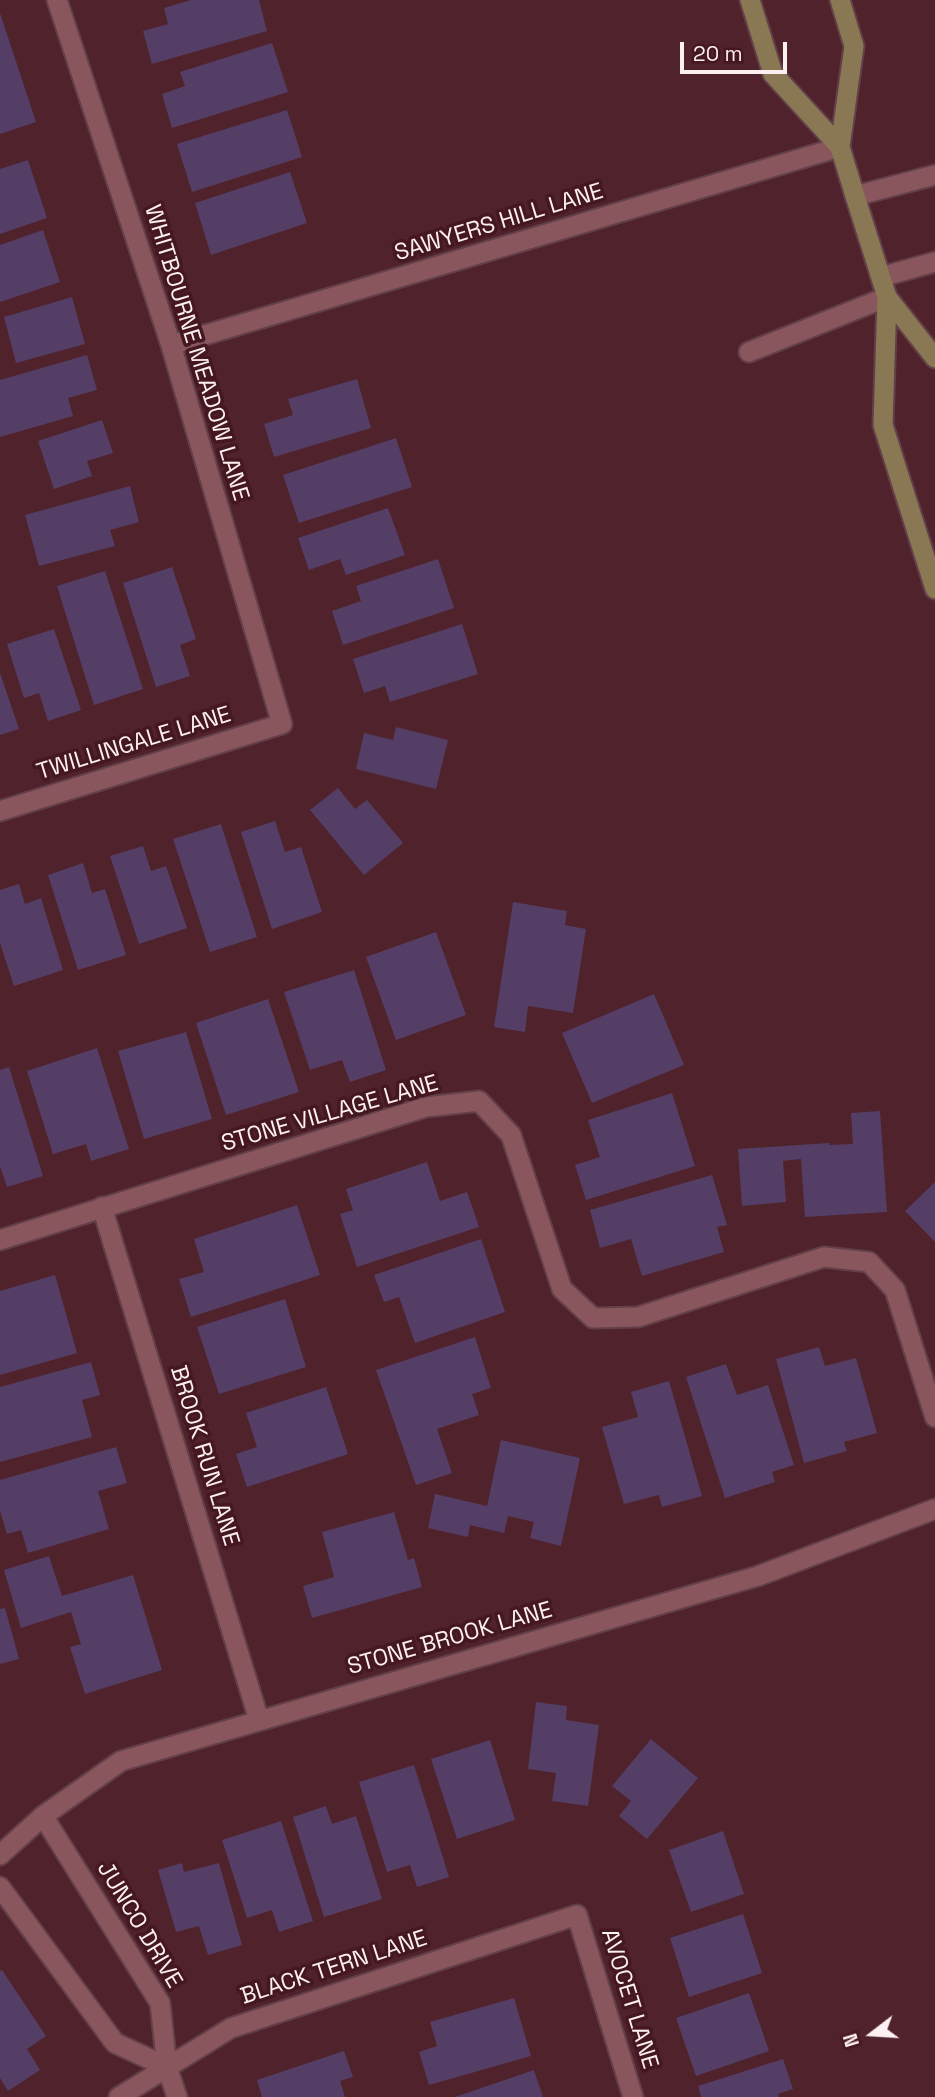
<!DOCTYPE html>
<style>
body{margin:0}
#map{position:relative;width:935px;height:2097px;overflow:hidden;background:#50222b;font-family:"Space Grotesk",sans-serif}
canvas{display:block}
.north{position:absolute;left:837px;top:1999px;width:70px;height:70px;-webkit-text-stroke:5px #441721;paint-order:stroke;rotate:253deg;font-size:19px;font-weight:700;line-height:28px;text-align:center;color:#fdf0f2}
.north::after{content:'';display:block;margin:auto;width:24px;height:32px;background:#fdf0f2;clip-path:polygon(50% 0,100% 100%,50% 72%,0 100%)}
.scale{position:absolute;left:680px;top:42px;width:107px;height:32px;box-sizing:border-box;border:4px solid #fdf0f2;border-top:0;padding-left:9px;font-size:21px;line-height:24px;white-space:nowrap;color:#fdf0f2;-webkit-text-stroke:5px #441721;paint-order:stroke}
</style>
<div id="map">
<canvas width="935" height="2097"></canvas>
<div class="north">N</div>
<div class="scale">20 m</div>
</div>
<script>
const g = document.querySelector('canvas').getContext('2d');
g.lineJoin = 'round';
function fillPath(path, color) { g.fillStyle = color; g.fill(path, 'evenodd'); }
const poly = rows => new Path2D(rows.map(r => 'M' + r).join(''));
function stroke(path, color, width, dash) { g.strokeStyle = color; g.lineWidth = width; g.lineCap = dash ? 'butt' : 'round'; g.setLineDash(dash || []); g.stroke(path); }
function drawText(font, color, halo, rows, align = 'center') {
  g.font = font + ' "Space Grotesk",sans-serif'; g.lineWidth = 7; g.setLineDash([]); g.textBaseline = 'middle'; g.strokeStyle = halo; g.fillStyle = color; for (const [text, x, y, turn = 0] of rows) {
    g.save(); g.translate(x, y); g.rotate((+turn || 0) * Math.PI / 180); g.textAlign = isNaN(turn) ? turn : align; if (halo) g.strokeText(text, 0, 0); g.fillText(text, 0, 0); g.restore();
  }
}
const building = poly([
 [191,0,259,0,267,31,152,64,143,31,168,24,164,8],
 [0,13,36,122,0,134],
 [272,43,288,92,172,128,162,94,185,86,180,72],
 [287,110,302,157,192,192,177,144],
 [28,160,47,218,0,234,0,169],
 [290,172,307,223,211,255,195,203],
 [43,230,60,282,0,302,0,245],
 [72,297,85,344,16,363,4,317],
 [87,355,97,390,68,398,73,416,0,437,0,380],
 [357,379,371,428,274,457,264,424,293,415,288,399],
 [102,420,113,453,87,461,92,476,54,489,38,441],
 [396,438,412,487,299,523,283,475],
 [130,486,139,522,110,530,115,546,39,566,25,515],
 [388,508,405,555,346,575,340,559,309,570,298,538],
 [438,559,454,608,343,645,332,611,361,601,356,586],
 [172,567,196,639,180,645,190,676,156,687,123,583],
 [105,571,143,689,94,705,57,586],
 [462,624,478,674,390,702,385,686,364,693,353,659],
 [54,629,81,710,48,721,39,693,24,698,7,644],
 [0,673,19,729,0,735],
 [396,727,448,740,436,789,356,769,364,733,393,740],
 [338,788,355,809,367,800,403,843,364,875,310,810],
 [275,821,285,852,301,847,322,912,272,929,241,832],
 [221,824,257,937,210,952,173,839],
 [143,846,151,871,166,866,187,928,139,944,110,856],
 [83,863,92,893,105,889,126,955,78,970,48,875],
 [19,884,25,904,41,898,63,970,14,986,0,943,0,890],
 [513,902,567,911,565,925,586,929,573,1013,528,1006,525,1032,494,1027],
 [436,932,466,1015,396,1040,366,957],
 [354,970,386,1070,350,1082,342,1060,310,1070,284,992],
 [654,994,684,1065,592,1103,562,1033],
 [268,999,299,1092,226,1115,196,1023],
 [186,1032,212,1119,144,1139,118,1051],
 [97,1048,129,1149,91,1161,86,1144,53,1154,27,1071],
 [9,1067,43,1176,7,1187,0,1166,0,1070],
 [672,1093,695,1166,586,1200,575,1165,600,1157,588,1120],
 [880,1111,887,1212,805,1217,801,1159,783,1161,786,1202,742,1206,738,1149,829,1143,829,1145,853,1144,851,1113],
 [427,1162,440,1201,467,1192,479,1227,357,1267,340,1214,353,1210,346,1189],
 [712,1175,727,1225,717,1227,724,1252,642,1276,631,1239,600,1248,590,1210],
 [935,1182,935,1242,905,1211],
 [297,1205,320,1275,191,1317,179,1279,204,1272,194,1239],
 [481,1239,505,1312,415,1343,399,1297,384,1302,374,1275],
 [55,1275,77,1353,0,1375,0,1291],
 [285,1299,306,1367,219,1394,197,1327],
 [475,1337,491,1388,472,1394,479,1415,437,1429,452,1473,416,1485,376,1370],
 [819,1347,825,1366,856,1358,877,1433,844,1442,847,1451,804,1463,776,1359],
 [91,1362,100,1395,82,1400,92,1437,0,1462,0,1387],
 [726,1364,737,1395,768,1385,794,1465,772,1472,775,1482,725,1498,686,1377],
 [669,1381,702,1496,662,1507,659,1495,624,1504,602,1427,638,1417,631,1392],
 [326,1387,348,1454,247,1487,236,1454,257,1447,246,1413],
 [501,1440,580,1458,561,1546,530,1538,534,1522,508,1516,504,1533,470,1525,468,1537,428,1528,435,1494,487,1506],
 [116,1447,127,1483,98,1491,109,1529,28,1553,21,1530,7,1534,0,1511,0,1480],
 [394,1512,408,1560,414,1558,422,1587,312,1618,303,1586,334,1577,322,1532],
 [49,1556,62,1596,133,1575,162,1670,85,1694,70,1647,81,1644,71,1612,21,1628,4,1570],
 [5,1608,19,1659,0,1664,0,1609],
 [536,1702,567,1706,566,1720,599,1725,588,1806,552,1801,556,1773,528,1769],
 [651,1739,698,1778,647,1839,619,1816,631,1801,612,1786],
 [490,1740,515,1820,457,1839,431,1759],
 [414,1765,449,1877,417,1887,410,1865,387,1872,359,1782],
 [326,1806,332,1824,356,1816,382,1899,324,1917,293,1817],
 [281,1821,313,1921,279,1932,272,1910,247,1918,222,1840],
 [723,1831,744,1894,691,1912,669,1850],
 [182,1863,184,1872,219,1863,242,1945,208,1955,199,1926,176,1932,158,1870],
 [743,1914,762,1973,689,1997,670,1938],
 [2,1970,46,2036,27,2049,40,2070,8,2091,0,2078,0,1971],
 [749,1993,769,2051,696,2076,676,2018],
 [514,1998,531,2056,429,2085,419,2052,437,2046,430,2022],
 [344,2051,353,2077,340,2081,345,2097,262,2097,257,2080],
 [783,2059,793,2089,778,2094,779,2097,701,2097,698,2086],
 [534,2070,543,2097,455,2097]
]);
const service = poly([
 [855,196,935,175],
 [881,277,935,262],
 [749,352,887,297]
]);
const minor = poly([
 [171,345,840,147],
 [0,811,282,724,171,345,57,0],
 [102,1207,259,1720],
 [0,1240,426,1107,479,1101,511,1135,562,1289,593,1318,638,1317,824,1257,869,1262,895,1290,935,1417],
 [43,1816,160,2003,167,2067,177,2097],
 [0,1855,43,1816,121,1761,758,1576,935,1509],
 [0,1887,115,2043,167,2067],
 [119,2097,231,2028,577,1915,633,2097]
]);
const secondary = poly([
 [750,0,773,74,840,147,855,196,887,297,883,425,935,589],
 [840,147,854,46,840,0],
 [887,297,935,358]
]);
const streetNames = [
 ["SAWYERS HILL LANE",499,223,-17],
 ["WHITBOURNE MEADOW LANE",196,353,73],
 ["TWILLINGALE LANE",134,744,-17],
 ["STONE VILLAGE LANE",330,1114,-16],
 ["BROOK RUN LANE",204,1456,73],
 ["STONE BROOK LANE",450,1639,-16],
 ["JUNCO DRIVE",139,1925,59],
 ["BLACK TERN LANE",334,1968,-18],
 ["AVOCET LANE",629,1999,73]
];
fillPath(building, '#543e65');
stroke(service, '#634049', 23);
stroke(minor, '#634049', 23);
stroke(secondary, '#634049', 23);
stroke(service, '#8a565e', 19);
stroke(minor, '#8a565e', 19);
stroke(secondary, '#8a7753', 19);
drawText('23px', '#fdf0f2', '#441721', streetNames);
</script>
